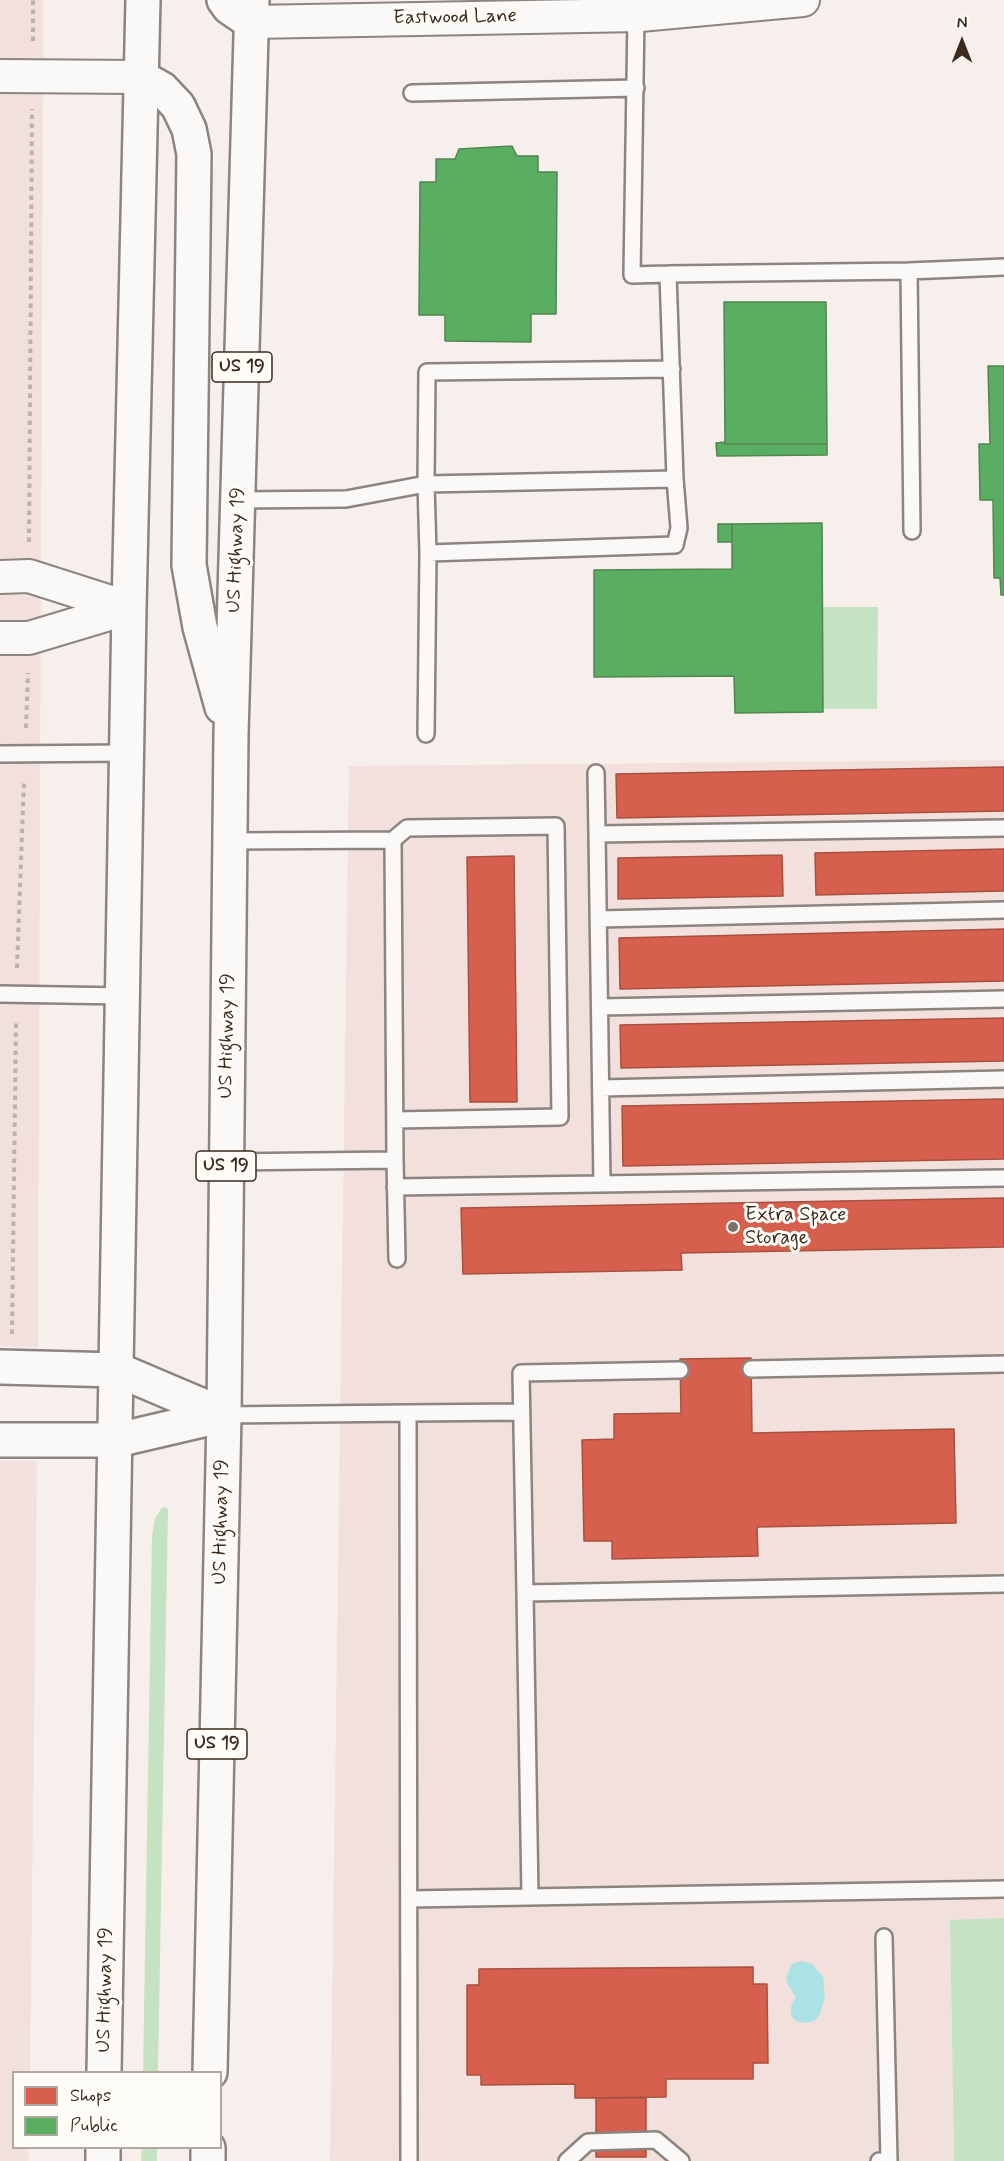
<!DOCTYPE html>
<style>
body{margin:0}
#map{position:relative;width:1004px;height:2161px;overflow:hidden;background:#f7efec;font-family:Mynerve,sans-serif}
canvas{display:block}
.legend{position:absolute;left:12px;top:2071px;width:210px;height:78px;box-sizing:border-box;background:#fdfcf7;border:2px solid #afa8a0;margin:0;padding:8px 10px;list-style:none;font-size:18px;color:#3b2a1e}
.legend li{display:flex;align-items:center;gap:12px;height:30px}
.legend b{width:30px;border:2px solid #afa8a0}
.north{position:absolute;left:932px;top:12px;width:60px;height:60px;-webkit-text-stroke:4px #fdfcf7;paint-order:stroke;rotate:0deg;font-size:16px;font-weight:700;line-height:24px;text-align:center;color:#3b2a1e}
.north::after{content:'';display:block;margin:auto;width:21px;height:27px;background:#3b2a1e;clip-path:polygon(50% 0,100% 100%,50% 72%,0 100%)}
</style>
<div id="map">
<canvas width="1004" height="2161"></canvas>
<ul class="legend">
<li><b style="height:16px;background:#d6604d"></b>Shops</li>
<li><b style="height:16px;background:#5aae61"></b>Public</li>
</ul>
<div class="north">N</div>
</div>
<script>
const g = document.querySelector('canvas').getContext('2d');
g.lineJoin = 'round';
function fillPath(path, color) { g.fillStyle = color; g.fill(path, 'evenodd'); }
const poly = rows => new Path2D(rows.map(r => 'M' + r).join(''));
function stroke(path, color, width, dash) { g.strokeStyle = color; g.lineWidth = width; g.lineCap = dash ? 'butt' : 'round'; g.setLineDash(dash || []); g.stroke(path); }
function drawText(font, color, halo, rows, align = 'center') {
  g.font = font + ' Mynerve,sans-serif'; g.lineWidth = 6; g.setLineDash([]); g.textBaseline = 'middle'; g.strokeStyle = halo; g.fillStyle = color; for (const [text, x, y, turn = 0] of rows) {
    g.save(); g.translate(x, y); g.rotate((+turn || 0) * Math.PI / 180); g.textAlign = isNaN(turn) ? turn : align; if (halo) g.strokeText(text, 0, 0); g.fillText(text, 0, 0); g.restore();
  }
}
const built = poly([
 [0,0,43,0,38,1347,0,1346],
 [1004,760,1004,1918,950,1921,954,2161,330,2161,349,766],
 [0,1461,37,1461,30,2072,14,2072,14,2148,29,2148,29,2161,0,2161]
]);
const green = poly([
 [822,607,878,607,877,709,823,709],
 [164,1507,168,1509,158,2072,143,2072,152,1537,155,1518,161,1509],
 [1004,1918,1004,2161,954,2161,950,1920],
 [142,2148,157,2148,157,2161,141,2161]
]);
const water = poly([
 [801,1961,812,1964,823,1977,825,1996,820,2014,814,2021,804,2023,796,2021,791,2015,791,2007,796,1997,788,1985,786,1978,792,1964]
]);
const shops = poly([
 [1004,767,1004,811,617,818,616,774,1004,767],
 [1004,849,1004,891,816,895,815,853,1004,849],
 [782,855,783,896,618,899,618,858,782,855],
 [514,856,517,1102,470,1102,467,857,514,856],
 [1004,929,1004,981,620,989,619,938,1004,929],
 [1004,1018,1004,1061,621,1068,620,1025,1004,1018],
 [1004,1099,1004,1159,623,1166,622,1106,1004,1099],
 [1004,1198,1004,1247,681,1253,682,1270,463,1274,461,1208,1004,1198],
 [751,1358,752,1433,954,1429,956,1523,757,1527,758,1556,612,1559,612,1541,584,1541,582,1440,614,1439,614,1414,681,1413,680,1359,751,1358],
 [753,1967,753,1984,767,1984,768,2063,753,2063,753,2079,666,2079,666,2097,575,2098,575,2084,481,2085,481,2075,467,2075,467,1985,479,1985,479,1969,753,1967],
 [596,2098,646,2098,646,2157,596,2157,596,2098]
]);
const public = poly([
 [512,146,517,156,538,156,538,172,557,172,556,314,531,314,531,342,445,341,445,315,419,315,420,182,436,182,436,159,455,159,459,149,512,146],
 [724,302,826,302,827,444,725,444,724,302],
 [988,366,1004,366,1004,595,1001,595,1000,578,994,578,993,500,980,500,979,444,990,444,988,366],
 [725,442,725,444,827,444,827,455,717,456,716,443,725,442],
 [822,523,823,712,735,713,734,676,594,677,594,570,732,569,732,524,822,523],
 [718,524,732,524,732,542,718,542,718,524]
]);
const path = poly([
 [33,41,33,0],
 [29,542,32,109],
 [26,728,28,673],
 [17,968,24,781],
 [12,1334,16,1021]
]);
const service = poly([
 [636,15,632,275,668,274],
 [412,93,636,88],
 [909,271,1004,267],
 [672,369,427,372,426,484,675,479],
 [238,500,346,499,426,484,428,553,426,734],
 [428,553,675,545,679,528,675,479,668,274,909,271,912,531],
 [0,754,127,753],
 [596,773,597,834],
 [393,840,407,828,556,826,560,1117,395,1120],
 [598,919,1004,910],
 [0,994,124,996],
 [600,1007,1004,999],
 [601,1088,1004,1079],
 [395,1160,397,1259],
 [226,1162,395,1160,393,840,230,841],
 [602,1184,597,834,1004,828],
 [395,1187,1004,1178],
 [751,1369,1004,1364],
 [680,1370,521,1373,525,1593,1004,1584],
 [408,1413,521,1412],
 [224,1415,408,1413,409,2161],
 [525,1593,530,1897],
 [409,1899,1004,1889],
 [567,2161,588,2142,656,2140,681,2161],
 [879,2161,889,2161,884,1937]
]);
const minor = poly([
 [251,22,640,15,803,0],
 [0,76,141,77],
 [0,577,29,576,129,608],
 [0,638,29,638,129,608]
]);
const tertiary = poly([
 [0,1367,118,1370,224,1415],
 [0,1440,117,1440,224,1415]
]);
const trunk = poly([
 [224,0,229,7,251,22],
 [141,77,162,89,178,106,189,129,194,154,189,565,200,627,222,707],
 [104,2072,129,608,143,0],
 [210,2072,224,1415,231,734,252,0],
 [103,2161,103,2148],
 [208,2161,208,2148]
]);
const markers = [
 [733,1227,6,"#7d6f66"]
];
const shields = [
 [242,367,60],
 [226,1166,60],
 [217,1744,60]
];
const shieldNames = [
 ["US 19",242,367],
 ["US 19",226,1166],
 ["US 19",217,1744]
];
const streetNames = [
 ["Eastwood Lane",455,18,-1],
 ["US Highway 19",237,550,-88],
 ["US Highway 19",228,1036,-89],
 ["US Highway 19",222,1522,-89],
 ["US Highway 19",106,1990,-89]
];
const poiNames = [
 ["Extra Space",745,1216],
 ["Storage",745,1239]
];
fillPath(built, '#f1e0dc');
fillPath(green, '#c5e3c3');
fillPath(water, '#abe2e6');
fillPath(shops, '#d6604d');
stroke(shops, '#a8503f', 1.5);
fillPath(public, '#5aae61');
stroke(public, '#51864d', 1.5);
stroke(service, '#8b8480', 20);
stroke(minor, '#8b8480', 36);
stroke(tertiary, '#8b8480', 38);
stroke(trunk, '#8b8480', 38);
stroke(path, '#b6b3b0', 4, [4.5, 4.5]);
stroke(service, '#faf9f7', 15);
stroke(minor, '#faf9f7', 32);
stroke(tertiary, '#faf9f7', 33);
stroke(trunk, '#faf9f7', 33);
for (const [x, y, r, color] of markers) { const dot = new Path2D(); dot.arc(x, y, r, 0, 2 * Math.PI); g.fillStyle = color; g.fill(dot); stroke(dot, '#fdfcf7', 2); }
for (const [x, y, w] of shields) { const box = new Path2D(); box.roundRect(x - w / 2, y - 15, w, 30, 4.5); g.fillStyle = '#fdfcf7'; g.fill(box); stroke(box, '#3b2a1e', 1.5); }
drawText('bold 18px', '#3b2a1e', null, shieldNames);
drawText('20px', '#3b2a1e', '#fdfcf7', streetNames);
drawText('20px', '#3b2a1e', '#fdfcf7', poiNames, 'left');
</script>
